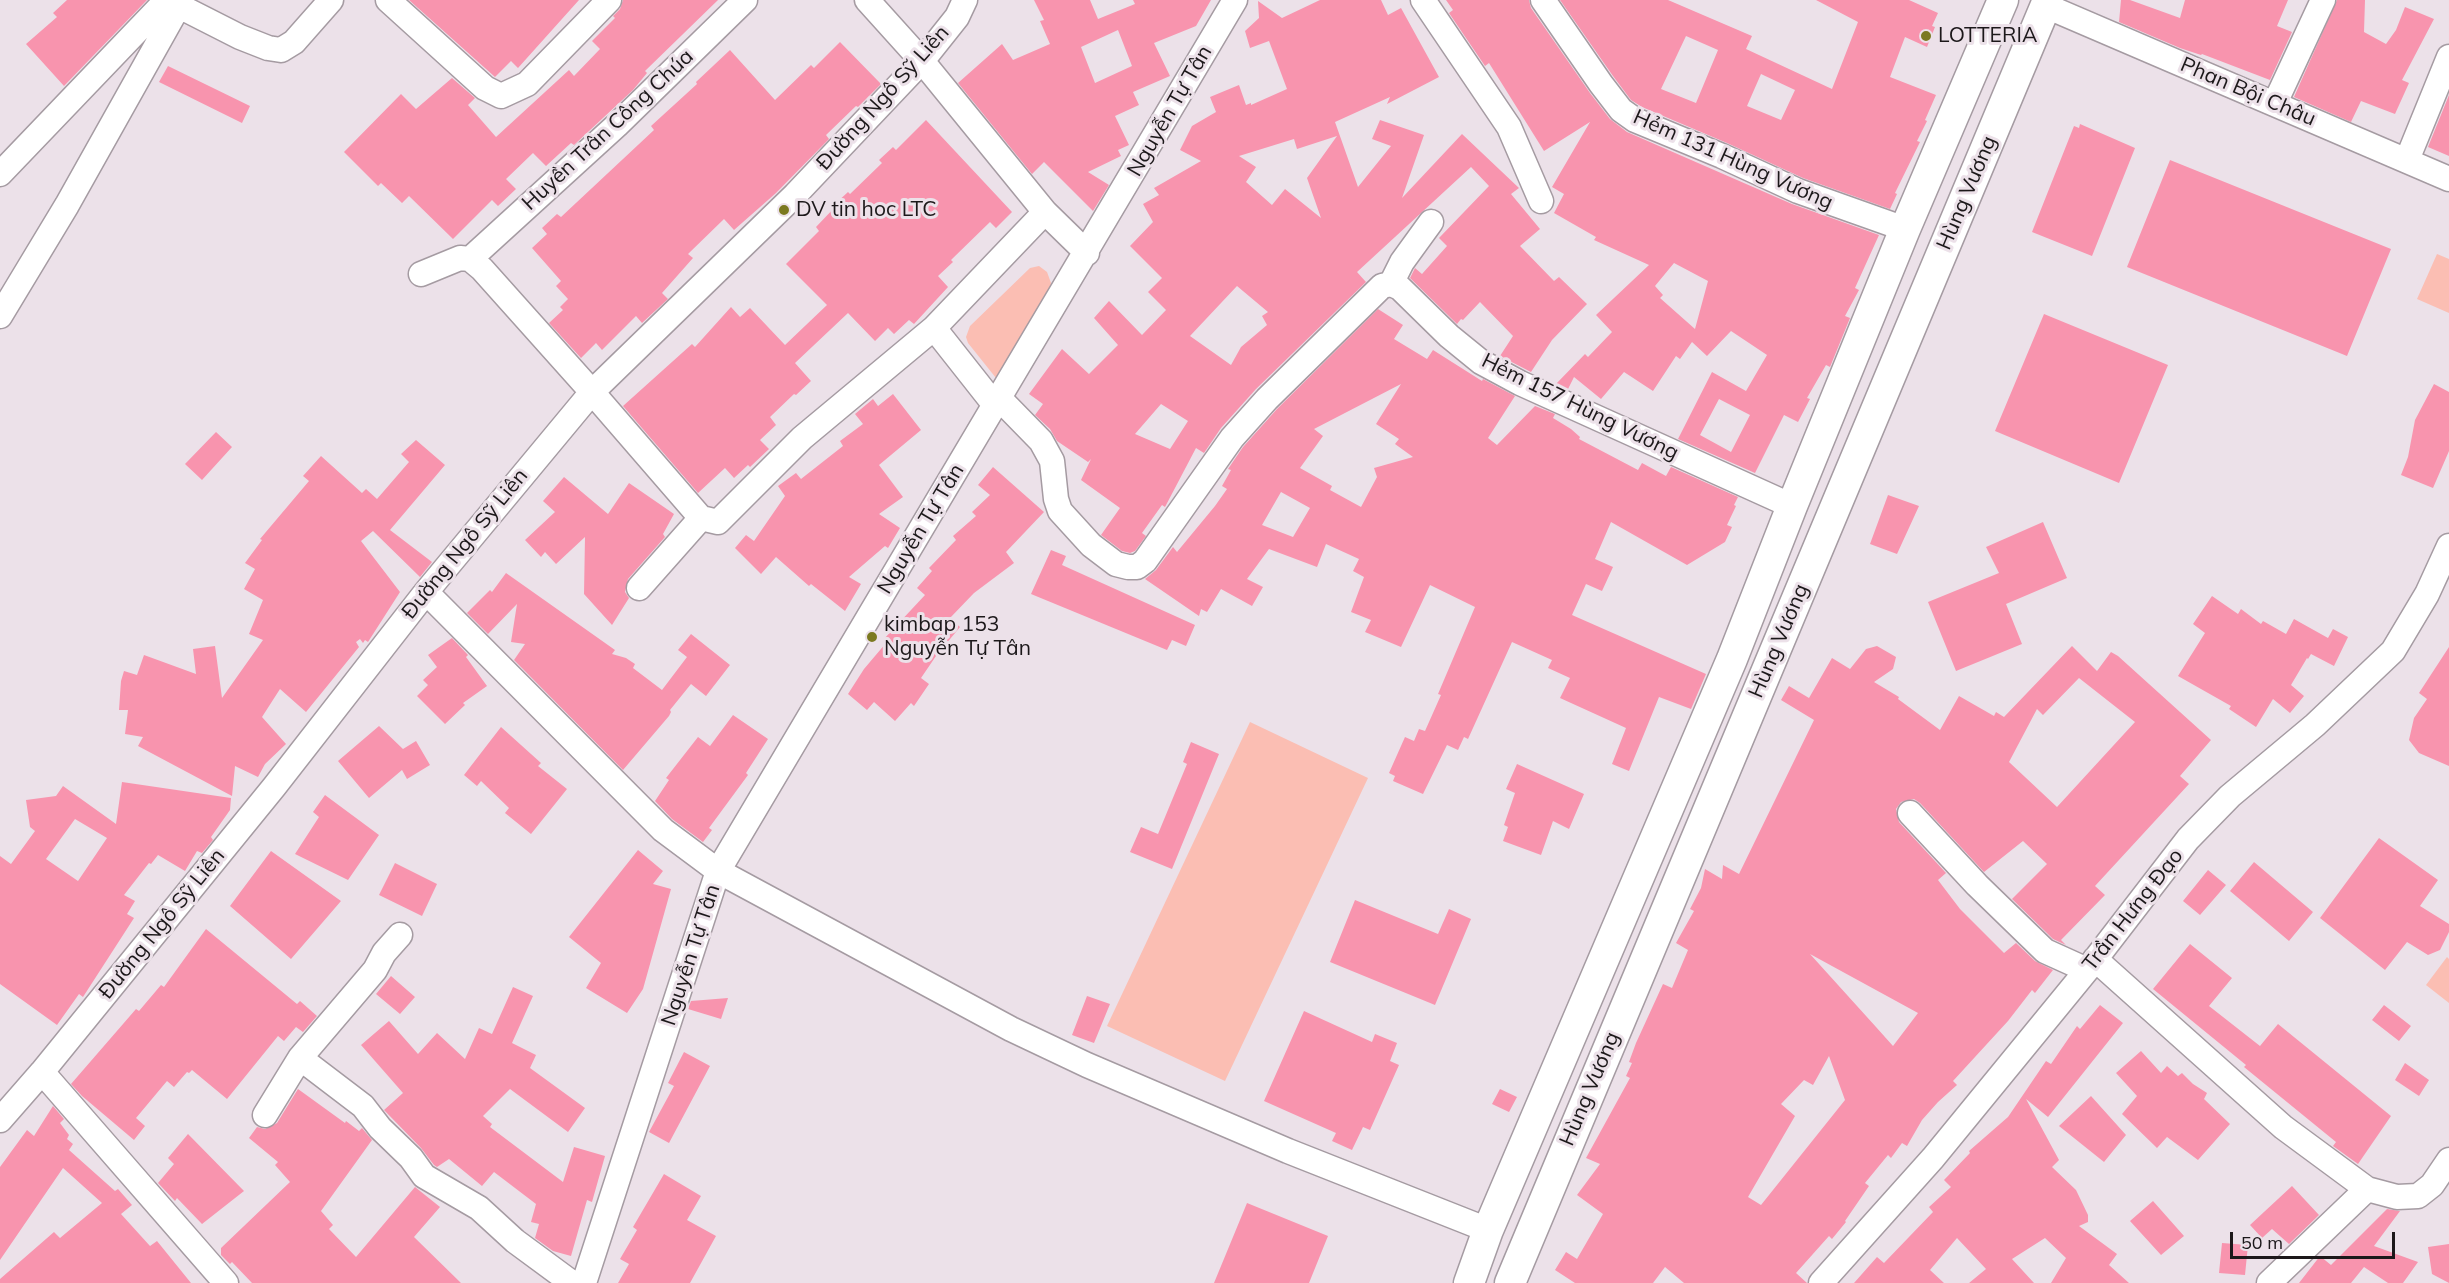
<!DOCTYPE html>
<meta charset="utf-8">
<style>
body{margin:0}
#map{position:relative;width:2449px;height:1283px;overflow:hidden;background:#ece1e9;font-family:Mulish,sans-serif}
canvas{display:block}
.scale{position:absolute;left:2230px;top:1232px;width:165px;height:27px;box-sizing:border-box;border:3px solid #1c181a;border-top:0;padding-left:8px;font-size:18px;line-height:21px;white-space:nowrap;color:#1c181a;-webkit-text-stroke:4px #ece1e9;paint-order:stroke}
</style>
<div id="map">
<canvas width="2449" height="1283"></canvas>
<div class="scale">50 m</div>
</div>
<script>
const g = document.querySelector('canvas').getContext('2d');
g.lineJoin = 'round';
function fillPath(path, color) { g.fillStyle = color; g.fill(path, 'evenodd'); }
const poly = rows => new Path2D(rows.map(r => 'M' + r).join(''));
function stroke(path, color, width, dash) { g.strokeStyle = color; g.lineWidth = width; g.lineCap = dash ? 'butt' : 'round'; g.setLineDash(dash || []); g.stroke(path); }
function drawText(font, color, halo, rows, align = 'center') {
  g.font = font + ' Mulish,sans-serif'; g.lineWidth = 6; g.setLineDash([]); g.textBaseline = 'middle'; g.strokeStyle = halo; g.fillStyle = color; for (const [text, x, y, turn = 0] of rows) {
    g.save(); g.translate(x, y); g.rotate((+turn || 0) * Math.PI / 180); g.textAlign = isNaN(turn) ? turn : align; if (halo) g.strokeText(text, 0, 0); g.fillText(text, 0, 0); g.restore();
  }
}
const green = poly([
 [2437,254,2449,259,2449,313,2417,299],
 [1039,266,1047,272,1051,283,1048,297,996,378,968,343,966,337,970,326,1030,268],
 [1250,722,1368,778,1225,1081,1107,1026],
 [2447,957,2449,959,2449,1003,2426,985]
]);
const building = poly([
 [67,0,147,0,64,86,26,44,57,17,53,13],
 [409,0,579,0,518,68,511,61,495,77],
 [623,0,718,0,645,71,647,73,633,90,574,145,571,143,546,166,533,153,506,179,516,189,498,206,492,200,453,239,409,196,402,203,381,183,378,186,344,152,401,94,416,109,452,78,475,98,468,105,496,137,569,70,574,76,600,49,592,41,615,18,613,16,620,9],
 [1034,0,1090,0,1098,19,1135,4,1133,0,1211,0,1196,26,1154,43,1170,76,1133,92,1139,105,1115,116,1129,145,1118,150,1121,156,1088,172,1109,185,1093,211,1044,162,1032,174,958,83,1002,44,1013,60,1050,44,1040,21,1044,20],
 [1118,30,1132,66,1095,83,1081,47],
 [1320,0,1381,0,1388,15,1401,8,1439,77,1387,104,1390,97,1335,122,1358,187,1391,146,1372,139,1380,120,1424,135,1402,198,1462,134,1519,188,1511,194,1540,229,1520,246,1554,281,1559,277,1587,304,1552,340,1531,372,1500,356,1513,336,1480,302,1463,320,1461,319,1457,324,1410,278,1415,268,1422,274,1447,246,1439,238,1489,186,1471,167,1357,272,1366,282,1256,389,1221,428,1204,453,1196,448,1165,507,1162,505,1142,533,1146,536,1135,551,1130,553,1122,551,1101,535,1120,508,1081,480,1091,459,1088,462,1057,441,1050,429,1035,415,1043,404,1029,394,1062,349,1089,374,1118,345,1094,318,1109,301,1142,335,1166,310,1148,292,1162,278,1130,246,1153,222,1143,204,1159,195,1154,188,1201,161,1180,150,1192,126,1216,112,1210,97,1239,85,1246,105,1251,103,1251,105,1287,89,1269,41,1250,48,1245,31,1259,18,1258,1,1282,18],
 [1337,136,1307,178,1321,218,1285,189,1272,205,1246,182,1256,167,1239,156,1294,139,1297,149],
 [1237,286,1268,312,1262,316,1267,325,1241,347,1231,365,1190,336],
 [1161,404,1188,421,1170,449,1135,434],
 [1446,0,1529,0,1531,8,1590,93,1610,119,1627,132,1792,204,1879,235,1855,288,1859,290,1845,316,1850,318,1830,367,1826,365,1807,398,1810,399,1798,422,1784,415,1755,473,1678,439,1712,372,1746,391,1767,355,1731,331,1707,356,1692,342,1680,359,1676,356,1653,391,1624,372,1601,399,1574,377,1568,389,1556,384,1585,354,1588,357,1612,332,1596,315,1649,265,1594,240,1596,237,1554,213,1564,194,1552,187,1590,122,1544,151,1489,63,1485,66,1449,13,1453,10],
 [1674,263,1708,281,1695,329,1660,298,1663,295,1655,286],
 [1719,399,1750,415,1731,452,1700,435],
 [1560,0,1668,0,1752,36,1746,49,1832,89,1858,22,1816,0,1909,0,1938,13,1932,26,1935,27,1927,47,1905,37,1890,77,1936,95,1925,120,1927,121,1917,141,1920,142,1895,193,1897,194,1890,209,1803,178,1727,143,1642,107,1631,100,1613,76],
 [1686,36,1718,50,1696,103,1661,89],
 [1761,74,1795,90,1781,120,1747,106],
 [2121,0,2130,0,2180,18,2185,0,2288,0,2277,26,2292,32,2270,80,2202,54,2201,55,2180,48,2119,22],
 [2337,0,2365,0,2364,32,2386,44,2396,30,2405,7,2434,19,2402,80,2409,83,2395,114,2361,101,2351,122,2294,97],
 [840,42,881,84,858,107,856,106,826,135,829,139,776,193,734,230,724,219,688,254,693,258,662,293,668,299,642,323,636,316,602,350,596,343,581,358,549,323,563,310,560,307,568,299,556,286,561,281,532,248,547,234,542,228,557,214,561,217,654,130,651,126,697,84,696,82,730,50,775,100,811,65,814,68],
 [168,66,250,106,242,123,159,82],
 [2449,95,2449,156,2428,147],
 [926,120,1012,212,996,228,990,222,951,260,953,262,938,276,948,287,914,324,909,320,894,334,888,328,875,341,848,313,795,363,811,381,796,395,794,394,770,417,776,425,760,440,769,449,750,467,748,465,734,478,725,468,698,493,623,406,692,344,695,347,731,307,740,317,750,308,785,345,827,305,786,264,819,231,816,227,836,206,835,204,848,192,850,194,882,163,879,160,893,147,896,150],
 [2080,124,2135,148,2092,256,2032,232,2074,126,2079,128],
 [2170,160,2391,249,2347,356,2127,267],
 [1378,309,1403,325,1394,339,1427,359,1433,350,1482,381,1483,379,1515,396,1488,438,1497,445,1535,406,1555,414,1553,418,1571,429,1580,437,1579,439,1638,470,1642,463,1666,476,1671,467,1738,497,1734,505,1736,506,1727,525,1732,527,1725,542,1687,565,1611,522,1595,559,1613,567,1602,591,1586,584,1572,615,1706,674,1691,709,1659,697,1629,771,1612,764,1626,728,1560,698,1570,678,1548,668,1552,660,1512,642,1468,739,1464,737,1458,750,1447,745,1423,794,1393,781,1395,776,1389,773,1405,737,1414,741,1419,729,1425,731,1441,695,1438,694,1475,607,1430,585,1401,647,1365,632,1371,620,1351,612,1364,577,1353,571,1359,559,1326,544,1317,567,1269,549,1247,579,1263,587,1252,606,1221,589,1207,612,1201,609,1199,616,1145,579,1156,570,1173,547,1177,552,1215,506,1227,489,1222,486,1231,470,1228,469,1243,447,1277,409],
 [1401,384,1376,424,1399,439,1395,444,1413,457,1374,468,1377,477,1361,507,1330,490,1332,486,1300,468,1323,436,1314,429],
 [1281,492,1310,508,1293,537,1262,525],
 [2044,314,2168,365,2119,483,1995,431],
 [2434,384,2449,392,2449,451,2433,488,2401,475,2408,457,2415,420],
 [893,394,921,430,879,465,903,497,879,514,900,528,888,548,885,546,849,577,861,584,845,611,811,584,809,586,776,557,761,574,735,548,746,535,754,541,785,496,778,486,796,473,801,479,843,446,840,441,863,424,855,414,873,399,878,406],
 [216,432,232,447,202,480,185,464],
 [416,440,445,465,390,530,432,562,420,577,373,531,361,541,400,592,368,642,365,640,363,643,360,639,356,642,359,647,306,712,280,689,262,717,286,744,265,764,258,777,235,766,232,796,138,746,143,737,125,734,128,710,119,710,121,681,124,671,137,675,144,655,196,674,193,649,215,646,222,698,263,640,249,634,263,600,244,589,255,569,245,563,262,540,260,539,309,481,303,476,321,456,362,493,366,489,377,499,409,462,401,454],
 [993,467,1044,512,1006,552,1014,563,974,593,950,618,960,627,936,656,921,678,929,684,914,706,911,703,895,721,874,702,867,710,848,694,864,669,886,643,883,640,925,595,917,588,932,571,929,568,956,540,953,536,976,516,972,512,990,495,978,485],
 [564,477,608,514,629,483,674,514,663,534,665,537,628,579,625,592,629,598,612,625,584,594,585,537,556,564,545,552,541,557,525,540,555,512,543,501],
 [1888,495,1919,506,1897,554,1870,544],
 [2043,522,2067,578,2006,604,2022,644,1956,671,1928,602,1999,573,1986,547],
 [1051,550,1066,556,1062,565,1195,625,1186,646,1172,640,1167,650,1031,594],
 [506,573,615,650,612,654,626,658,635,664,633,668,662,690,687,657,678,650,691,634,730,665,706,696,691,684,670,710,671,712,669,716,623,770,514,660,525,644,511,642,517,604,488,634,467,613,490,590,492,592],
 [2212,596,2238,614,2241,609,2261,624,2263,621,2286,634,2294,619,2328,638,2333,629,2348,637,2334,666,2311,654,2308,659,2307,658,2291,685,2304,696,2290,713,2273,699,2256,727,2229,709,2231,706,2178,676,2205,633,2193,624],
 [452,638,468,655,466,657,487,686,463,703,465,705,445,724,417,696,428,685,423,680,437,667,428,655],
 [1877,646,1896,657,1893,669,1874,682,1899,697,1898,699,1940,730,1959,696,1994,716,1996,712,2004,717,2072,646,2097,671,2111,652,2118,656,2211,740,2180,776,2189,784,2095,886,2105,895,2061,940,2066,945,2053,939,2012,899,2047,864,2023,841,1984,872,1920,803,1914,799,1901,802,1896,809,1899,822,1946,873,1938,880,1960,909,2004,953,2016,943,2035,961,2053,970,2035,993,2032,990,2008,1021,1953,1081,1957,1085,1938,1102,1922,1120,1907,1146,1902,1143,1891,1158,1888,1155,1865,1183,1869,1186,1845,1221,1846,1222,1832,1239,1829,1236,1796,1273,1807,1283,1684,1283,1665,1267,1653,1283,1575,1283,1555,1270,1566,1252,1577,1259,1603,1214,1577,1195,1600,1164,1586,1158,1630,1078,1626,1076,1632,1063,1629,1062,1636,1043,1663,984,1672,988,1688,950,1676,943,1694,911,1690,909,1701,888,1705,869,1722,879,1723,865,1739,874,1814,720,1781,700,1789,686,1809,698,1832,658,1850,669,1866,649],
 [2079,678,2135,722,2057,807,2009,762,2037,709,2043,715],
 [1810,954,1918,1013,1893,1046,1876,1027],
 [1829,1056,1845,1100,1761,1205,1748,1197,1795,1116,1781,1104,1804,1080,1813,1085],
 [2449,647,2449,766,2419,753,2409,740,2414,718,2427,699,2419,693],
 [733,715,768,739,746,773,748,775,709,828,712,830,703,842,672,819,655,801,669,780,666,778,698,737,710,746],
 [379,726,403,749,416,741,430,765,407,779,402,770,369,798,338,761],
 [501,727,541,763,538,766,567,789,531,834,505,813,509,808,481,781,477,786,464,775],
 [1191,742,1219,754,1172,869,1130,852,1141,827,1158,834,1187,764,1183,762],
 [1517,764,1584,794,1569,829,1553,821,1541,855,1503,841,1508,827,1504,825,1515,793,1506,789],
 [122,782,231,798,230,810,211,837,213,840,202,853,197,851,185,871,158,855,151,864,149,863,124,895,135,901,127,914,134,918,83,997,79,994,57,1025,0,984,0,856,11,864,35,831,30,827,26,800,56,796,63,786,116,824],
 [75,819,107,838,78,881,46,859],
 [325,795,379,835,348,880,295,854,319,817,313,812],
 [2379,838,2438,880,2420,906,2449,924,2449,932,2440,950,2428,955,2407,942,2385,970,2320,918],
 [638,850,663,871,653,884,671,889,643,989,627,1013,586,988,601,963,569,937],
 [271,851,341,901,291,959,230,906],
 [2254,862,2313,912,2289,941,2230,891],
 [395,863,437,884,422,916,379,895],
 [2208,870,2226,885,2200,915,2183,901],
 [1355,900,1438,934,1449,909,1471,919,1435,1005,1330,962],
 [206,929,297,1004,300,1001,317,1016,303,1032,296,1027,284,1041,278,1036,227,1099,192,1070,189,1073,187,1072,174,1087,167,1081,136,1118,145,1126,134,1140,82,1096,71,1084,136,1009,139,1011,161,985,164,987],
 [2190,944,2232,978,2209,1006,2260,1046,2278,1024,2391,1116,2358,1164,2333,1146,2336,1142,2244,1067,2246,1065,2153,989],
 [391,976,415,997,400,1014,376,994],
 [513,987,533,996,512,1043,536,1055,530,1068,585,1108,568,1132,510,1089,483,1116,492,1124,490,1127,563,1182,574,1147,605,1156,592,1202,587,1200,571,1256,553,1251,535,1238,539,1224,531,1222,536,1204,494,1172,482,1186,449,1159,437,1167,434,1165,421,1148,384,1110,403,1093,361,1045,389,1021,418,1054,437,1033,465,1059,479,1028,492,1034],
 [1087,996,1110,1004,1094,1043,1072,1035],
 [728,998,721,1019,688,1009,691,1001],
 [2100,1005,2123,1023,2048,1117,2026,1099,2059,1160,2052,1167,2076,1190,2088,1215,2088,1222,2079,1226,2117,1254,2109,1265,2129,1283,2051,1283,2066,1258,2045,1238,2012,1259,2034,1283,1969,1283,1986,1269,1957,1238,1930,1270,1944,1283,1854,1283,1877,1257,1884,1263,1933,1212,1929,1207,1951,1187,1944,1180,1970,1153,1969,1151,2008,1117,2046,1061,2051,1064,2077,1026,2080,1029],
 [2384,1005,2411,1026,2399,1041,2372,1020],
 [1304,1011,1372,1042,1375,1034,1397,1043,1390,1061,1399,1065,1370,1130,1363,1127,1352,1150,1332,1141,1336,1133,1264,1101],
 [2141,1051,2161,1073,2167,1066,2178,1076,2182,1073,2193,1084,2207,1093,2204,1099,2230,1124,2198,1160,2167,1137,2157,1148,2122,1114,2137,1096,2116,1073],
 [684,1052,710,1066,669,1143,649,1132,674,1086,668,1083],
 [2405,1063,2429,1080,2419,1096,2395,1080],
 [298,1089,345,1123,346,1121,359,1131,362,1128,372,1140,321,1211,333,1225,329,1229,356,1257,415,1187,440,1207,414,1237,461,1283,252,1283,232,1262,230,1264,221,1255,221,1248,290,1182,275,1165,278,1162,249,1138,257,1127,265,1129,277,1123],
 [1500,1089,1517,1097,1509,1112,1492,1104],
 [2091,1096,2126,1135,2104,1162,2059,1126],
 [53,1106,64,1119,60,1123,69,1135,67,1139,73,1144,69,1150,115,1191,118,1189,132,1205,121,1214,150,1246,157,1241,191,1283,0,1283,0,1279,54,1232,60,1238,102,1203,63,1168,0,1260,0,1167,27,1130,34,1136],
 [188,1134,244,1191,202,1224,177,1198,175,1201,158,1183,174,1164,168,1158],
 [664,1174,701,1196,687,1220,716,1236,690,1283,618,1283,629,1264,620,1259,637,1230,633,1227],
 [2292,1186,2319,1215,2289,1244,2272,1229,2262,1238,2250,1225],
 [2153,1201,2184,1236,2161,1255,2130,1221],
 [1247,1203,1328,1236,1309,1283,1214,1283],
 [2387,1209,2400,1211,2374,1246,2418,1262,2403,1283,2388,1283,2364,1267,2351,1283,2299,1283,2320,1256,2331,1265],
 [2222,1243,2248,1245,2245,1275,2219,1273],
 [2449,1244,2449,1283,2432,1274,2428,1247]
]);
const minor = poly([
 [388,0,485,88,501,96,527,84,609,0],
 [867,0,922,61,1045,212,1087,253],
 [1423,0,1509,127,1541,201],
 [1543,0,1601,84,1621,110,1635,120,1722,156,1798,191,1905,229],
 [179,6,240,37,268,48,281,50,294,42,331,0],
 [2046,6,2449,179],
 [2275,103,2323,0],
 [2407,160,2449,57],
 [0,174,160,7,176,0],
 [470,259,617,125,745,0],
 [421,274,460,258,470,259,482,269,592,392,701,518,718,522,802,438,934,328,1045,212],
 [1391,284,1402,262,1431,222],
 [0,316,67,205,182,0],
 [934,328,994,404],
 [998,397,1041,441,1052,461,1056,499,1060,511,1091,545,1116,564,1128,567,1137,567,1145,561,1232,438,1267,399,1382,286,1391,284,1400,288,1449,336,1481,362,1520,383,1792,506],
 [639,588,701,518],
 [426,592,663,830,718,871,1011,1029,1087,1065,1288,1151,1488,1230],
 [1910,813,1977,885,2045,951,2087,970],
 [2095,959,2283,1127,2367,1189,2397,1197,2418,1196,2432,1185,2449,1160],
 [300,1058,363,1106,380,1128,411,1158,424,1176,479,1208,515,1241,572,1283],
 [42,1072,226,1283],
 [265,1115,300,1058,375,970,384,953,400,935],
 [0,1120,42,1072,274,787,426,592,592,392,795,195,922,61,957,17,965,0],
 [584,1283,718,871,1235,0],
 [1821,1283,1933,1158,2087,970,2188,839,2230,796,2315,725,2393,651,2427,594,2449,546],
 [2269,1283,2367,1189]
]);
const major = poly([
 [1469,1283,1488,1230,1732,659,1792,506,1905,229,2003,0],
 [1510,1283,2048,0]
]);
const markers = [
 [1926,36,6,"#7b7920"],
 [784,210,6,"#7b7920"],
 [872,637,6,"#7b7920"]
];
const poiNames = [
 ["LOTTERIA",1938,36],
 ["DV tin hoc LTC",796,210],
 ["kimbap 153",884,625],
 ["Nguyễn Tự Tân",884,649]
];
const streetNames = [
 ["Phan Bội Châu",2248,92,23],
 ["Đường Ngô Sỹ Liên",883,98,-48],
 ["Nguyễn Tự Tân",1170,111,-60],
 ["Huyền Trân Công Chúa",608,130,-43],
 ["Hẻm 131 Hùng Vương",1733,160,24],
 ["Hùng Vương",1967,193,-67],
 ["Hẻm 157 Hùng Vương",1580,407,26],
 ["Nguyễn Tự Tân",921,529,-59],
 ["Đường Ngô Sỹ Liên",465,544,-51],
 ["Hùng Vương",1779,641,-67],
 ["Trần Hưng Đạo",2133,910,-52],
 ["Đường Ngô Sỹ Liên",162,924,-51],
 ["Nguyễn Tự Tân",691,955,-72],
 ["Hùng Vương",1590,1089,-67]
];
fillPath(green, '#fbbeb3');
fillPath(building, '#f894ae');
stroke(minor, '#a59ba2', 27);
stroke(major, '#a59ba2', 33);
stroke(minor, '#fff', 24);
stroke(major, '#fff', 30);
for (const [x, y, r, color] of markers) { const dot = new Path2D(); dot.arc(x, y, r, 0, 2 * Math.PI); g.fillStyle = color; g.fill(dot); stroke(dot, '#ece1e9', 2); }
drawText('21px', '#1c181a', '#ece1e9', poiNames, 'left');
drawText('21px', '#1c181a', '#ece1e9', streetNames);
</script>
